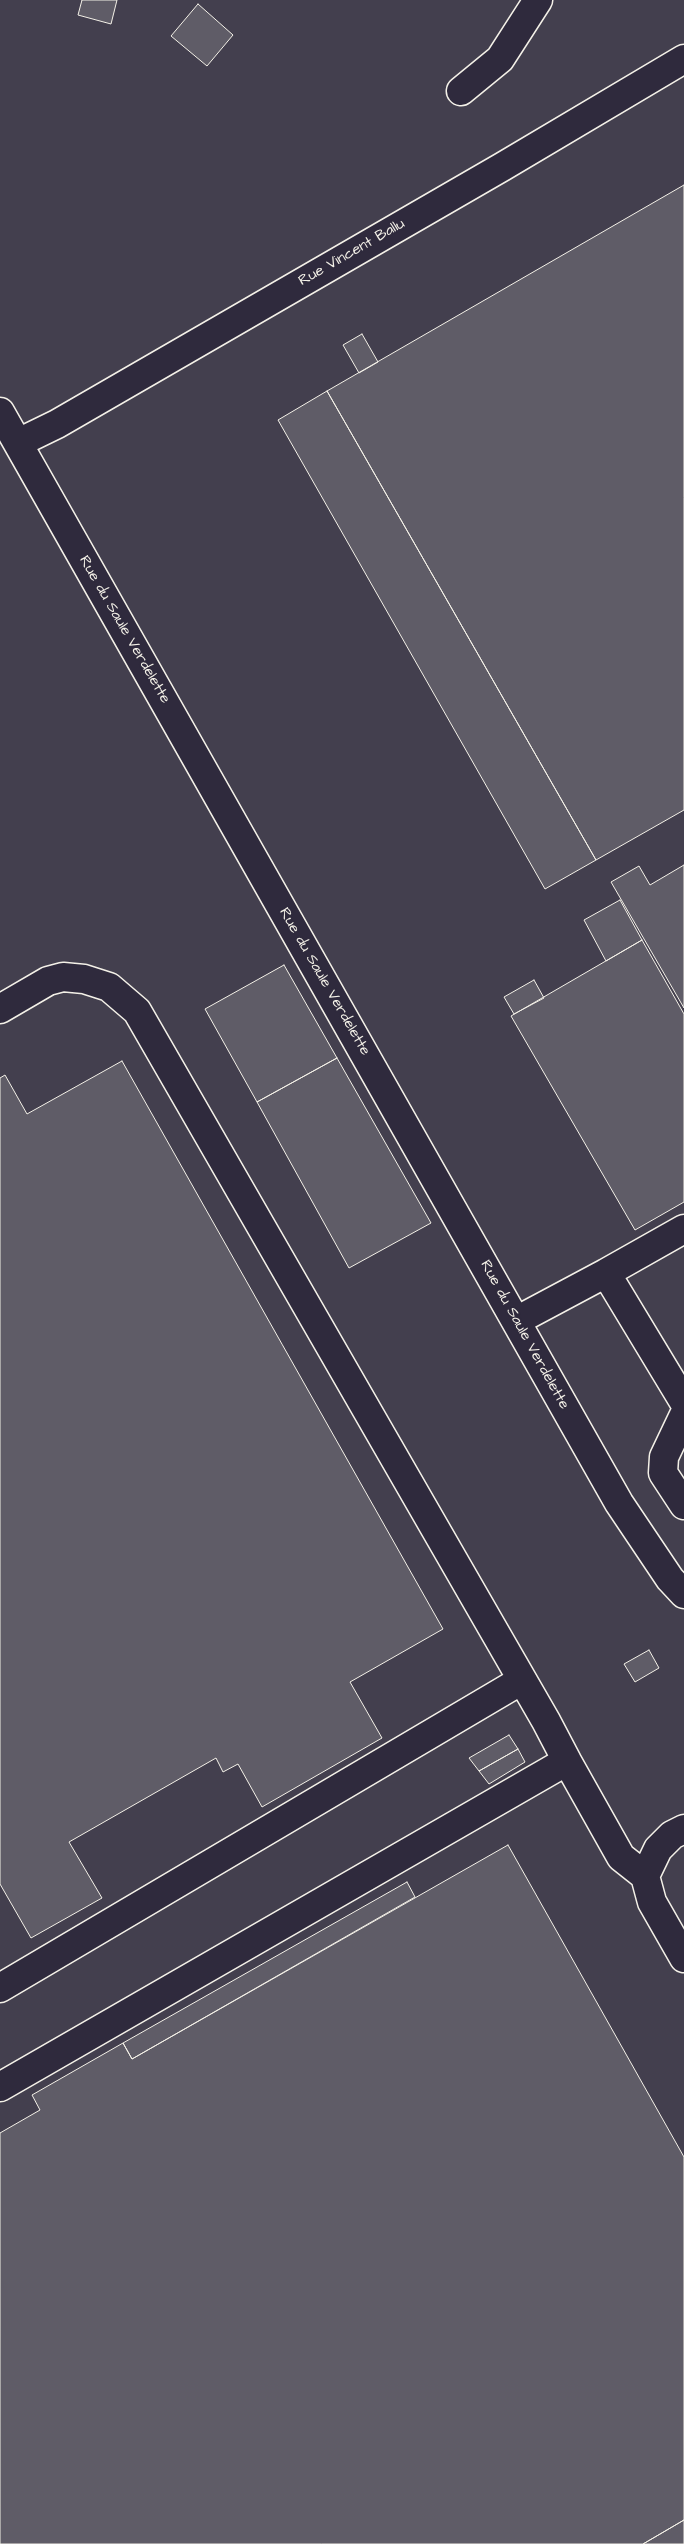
<!DOCTYPE html>
<style>
body{margin:0}
canvas{display:block;background:#373244}
</style>
<canvas width="684" height="2544"></canvas>
<script>
const g = document.querySelector('canvas').getContext('2d');
g.lineJoin = 'round';
function fillPath(path, color) { g.fillStyle = color; g.fill(path, 'evenodd'); }
const poly = rows => new Path2D(rows.map(r => 'M' + r).join(''));
function stroke(path, color, width, dash) { g.strokeStyle = color; g.lineWidth = width; g.lineCap = dash ? 'butt' : 'round'; g.setLineDash(dash || []); g.stroke(path); }
function drawText(font, color, halo, rows, align = 'center') {
  g.font = font + ' "Architects Daughter",sans-serif'; g.lineWidth = 4; g.setLineDash([]); g.textBaseline = 'middle'; g.strokeStyle = halo; g.fillStyle = color; for (const [text, x, y, turn = 0] of rows) {
    g.save(); g.translate(x, y); g.rotate((+turn || 0) * Math.PI / 180); g.textAlign = isNaN(turn) ? turn : align; if (halo) g.strokeText(text, 0, 0); g.fillText(text, 0, 0); g.restore();
  }
}
const built = poly([
 [0,0,684,0,684,2544,0,2544]
]);
const building = poly([
 [82,0,117,0,111,24,78,15,82,0],
 [198,4,233,35,207,66,171,36,198,4],
 [684,185,684,810,596,860,327,391,684,185],
 [362,334,378,362,359,373,343,345,362,334],
 [327,391,596,860,545,889,278,420,327,391],
 [684,865,684,1008,611,882,639,866,650,885,684,865],
 [620,900,642,940,606,961,584,920,620,900],
 [642,940,684,1014,684,1202,635,1230,511,1016,642,940],
 [284,965,337,1058,257,1102,205,1009,284,965],
 [534,980,544,998,514,1014,504,997,534,980],
 [337,1058,431,1223,349,1268,257,1102,337,1058],
 [122,1061,443,1629,350,1682,382,1738,262,1807,238,1764,223,1772,216,1758,69,1842,102,1898,31,1938,0,1884,0,1078,5,1075,27,1114,122,1061],
 [649,1650,659,1668,635,1682,624,1664,649,1650],
 [509,1735,518,1749,479,1771,469,1758,509,1735],
 [518,1749,525,1762,489,1784,479,1771,518,1749],
 [508,1845,684,2157,684,2520,643,2544,0,2544,0,2133,40,2110,32,2095,123,2043,132,2059,508,1845],
 [407,1882,415,1897,132,2059,123,2043,407,1882],
 [684,2520,684,2544,643,2544,655,2537,684,2520]
]);
const minor = poly([
 [461,91,500,59,538,0],
 [0,412,619,1503,670,1579,684,1594],
 [18,443,57,424,502,167,684,59],
 [0,1009,48,981,63,977,84,979,109,987,137,1011,546,1721,567,1761],
 [606,1273,684,1402],
 [516,1321,606,1273,684,1229],
 [684,1415,664,1457,663,1473,684,1505],
 [684,1829,672,1835,658,1849,645,1876,652,1902,684,1958],
 [0,1988,522,1680],
 [0,2087,567,1761,621,1857,645,1876]
]);
const streetNames = [
 ["Rue Vincent Ballu",352,253,-30],
 ["Rue du Saule Verdelette",124,630,60],
 ["Rue du Saule Verdelette",324,982,60],
 ["Rue du Saule Verdelette",524,1335,61]
];
fillPath(built, '#433f4e');
fillPath(building, '#5f5c67');
stroke(building, '#f4f1e8', 1);
stroke(minor, '#f4f1e8', 31);
stroke(minor, '#2f2a3d', 28);
drawText('15px', '#f4f1e8', '#2f2a3d', streetNames);
</script>
